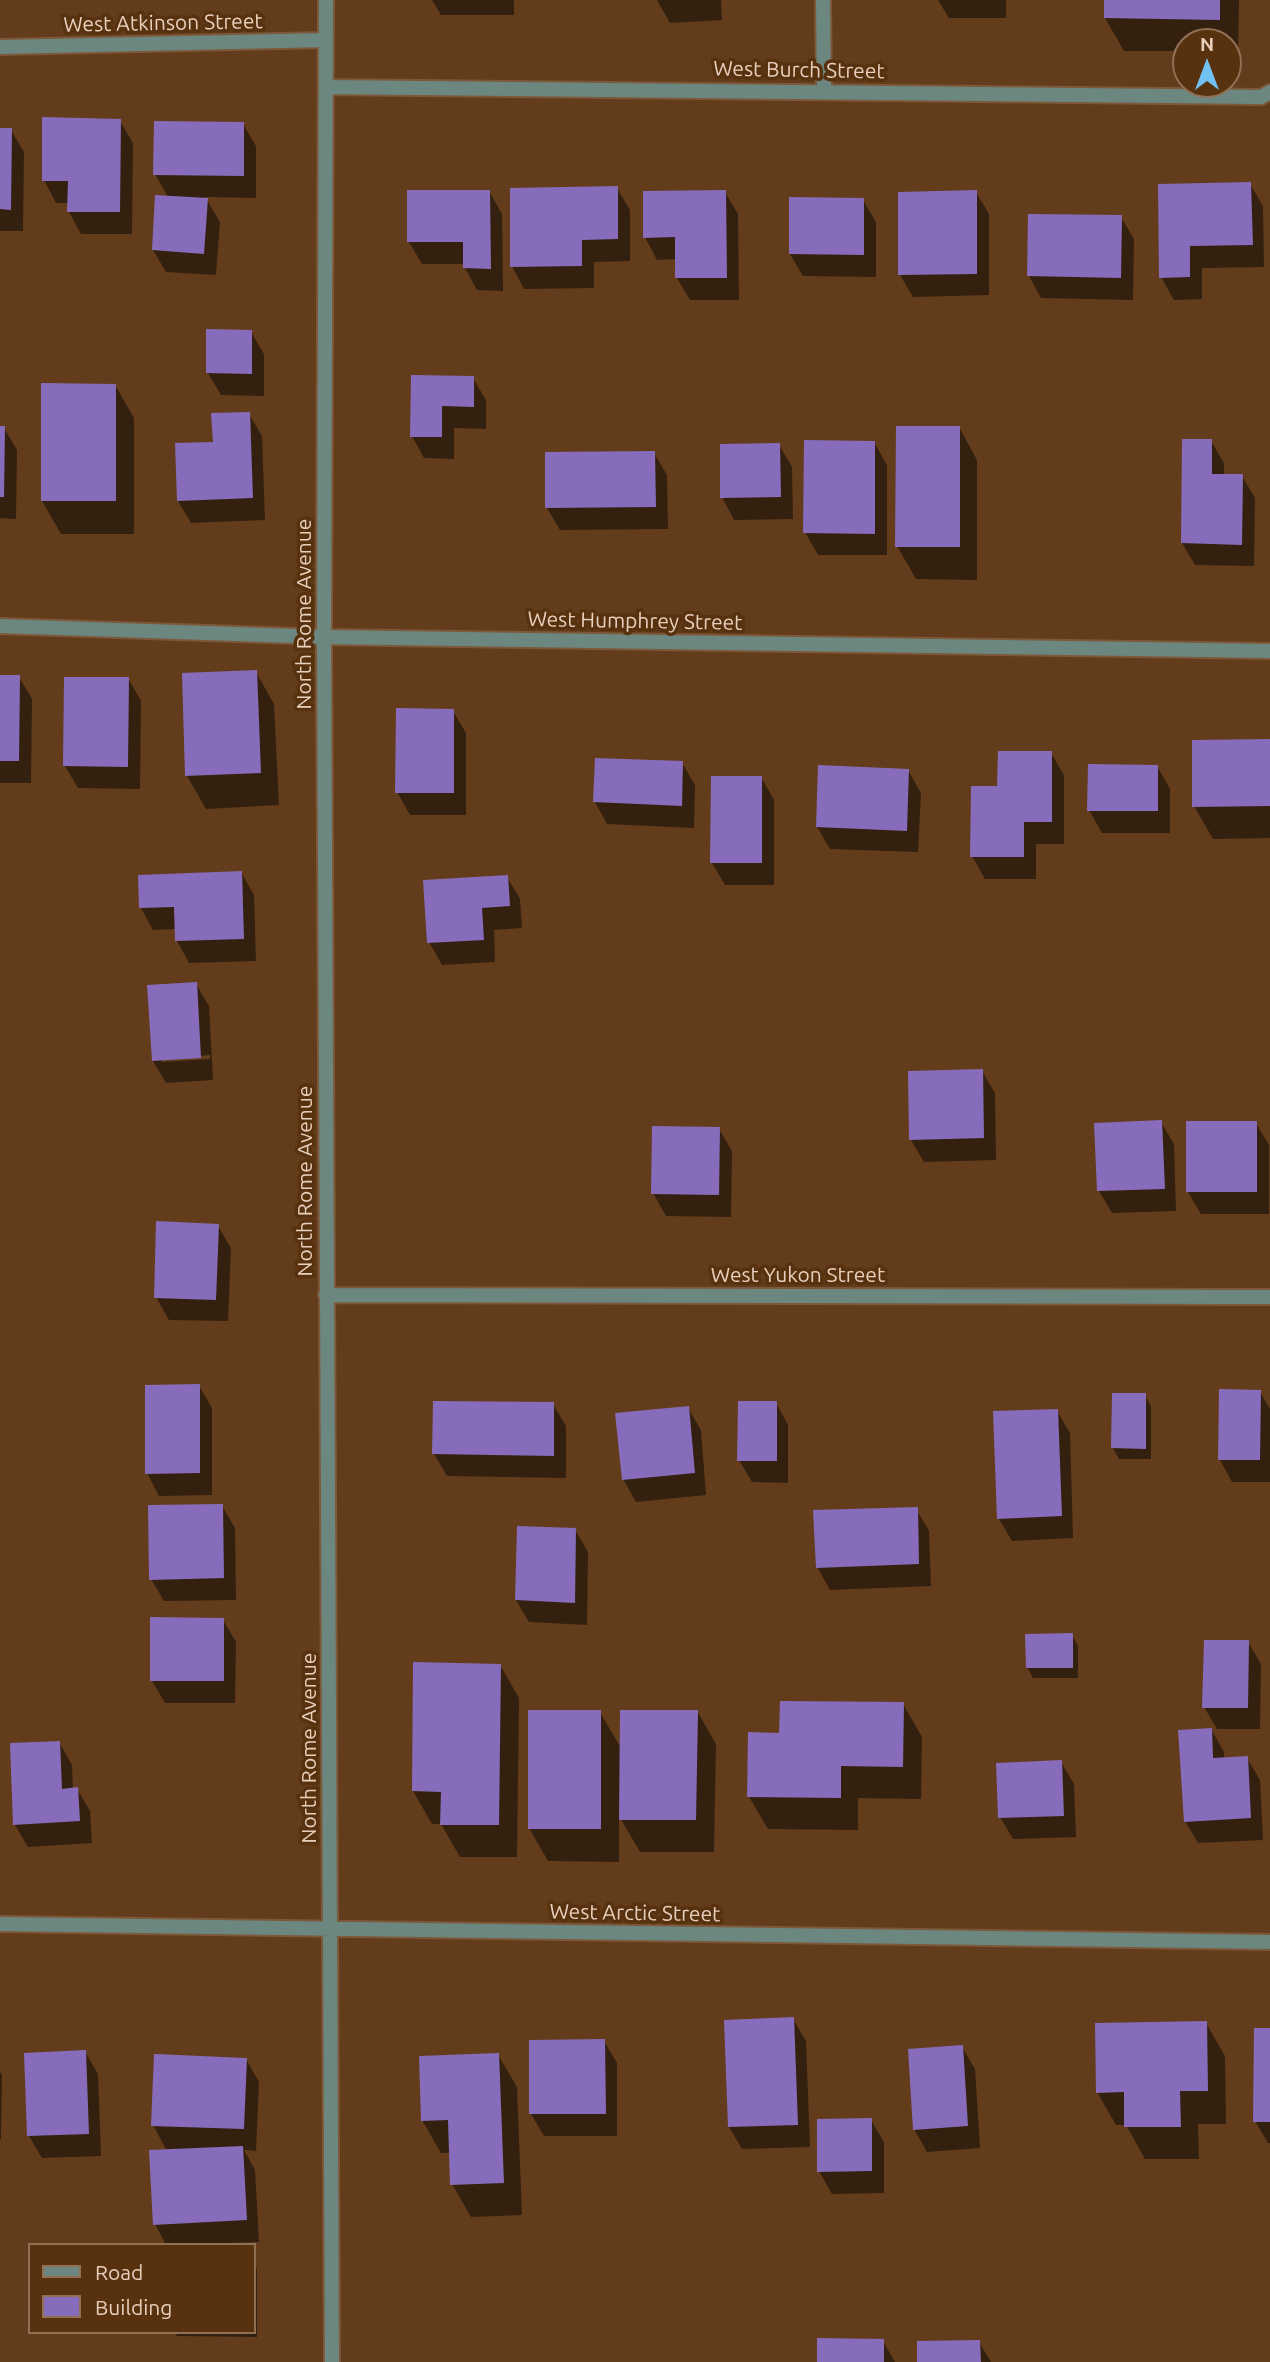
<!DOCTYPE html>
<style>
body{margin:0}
#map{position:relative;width:1270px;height:2362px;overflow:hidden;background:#633c1b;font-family:Ubuntu,sans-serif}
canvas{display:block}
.legend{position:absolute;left:28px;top:2243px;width:228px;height:91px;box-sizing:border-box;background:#58320f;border:2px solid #917155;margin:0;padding:9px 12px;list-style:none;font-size:21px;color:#e7cfbd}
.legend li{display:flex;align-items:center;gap:14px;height:35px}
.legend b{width:35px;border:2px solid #917155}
.north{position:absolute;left:1172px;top:28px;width:70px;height:70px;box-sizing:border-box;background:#58320f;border:2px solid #917155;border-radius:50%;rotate:0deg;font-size:19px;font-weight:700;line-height:28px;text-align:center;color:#e7cfbd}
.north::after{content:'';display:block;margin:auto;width:24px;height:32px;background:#71c1f5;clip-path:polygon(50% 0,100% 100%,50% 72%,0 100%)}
</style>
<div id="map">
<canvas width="1270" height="2362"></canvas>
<ul class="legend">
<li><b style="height:9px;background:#6c8780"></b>Road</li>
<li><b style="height:19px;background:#876cbb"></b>Building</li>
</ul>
<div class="north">N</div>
</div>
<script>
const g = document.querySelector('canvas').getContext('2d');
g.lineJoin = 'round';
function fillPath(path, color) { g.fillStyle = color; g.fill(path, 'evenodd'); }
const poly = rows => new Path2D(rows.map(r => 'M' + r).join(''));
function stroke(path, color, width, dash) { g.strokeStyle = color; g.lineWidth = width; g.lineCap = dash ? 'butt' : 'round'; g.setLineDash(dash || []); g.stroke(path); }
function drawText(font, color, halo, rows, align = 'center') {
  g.font = font + ' Ubuntu,sans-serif'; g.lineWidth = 7; g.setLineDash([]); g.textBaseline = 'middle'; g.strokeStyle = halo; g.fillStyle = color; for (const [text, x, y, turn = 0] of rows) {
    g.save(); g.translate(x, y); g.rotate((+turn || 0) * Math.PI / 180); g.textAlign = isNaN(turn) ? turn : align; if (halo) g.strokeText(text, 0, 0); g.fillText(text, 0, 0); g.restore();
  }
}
const shadow = poly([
 [432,0,514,0,514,15,441,15],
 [657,0,721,0,722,20,670,23],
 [938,0,1006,0,1006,18,949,18],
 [1105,0,1239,0,1238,52,1228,52,1228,42,1186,42,1186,51,1124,51,1105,18],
 [120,121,133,143,132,234,81,234,69,212,69,203,56,203,44,180],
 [243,124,256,146,256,198,205,197,220,222,216,275,166,272,153,250,168,197,155,174],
 [0,130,11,130,24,152,23,231,0,231],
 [1250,184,1263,206,1264,267,1202,268,1202,299,1174,300,1161,277,1160,185],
 [617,188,630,210,630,261,594,262,594,288,524,289,512,266],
 [489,191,502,214,503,291,477,290,465,268,465,264,422,264,409,242],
 [725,192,738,214,739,300,690,300,677,278,677,259,657,260,645,237],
 [976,192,989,214,989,295,913,297,900,275],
 [863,200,876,222,876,277,803,276,790,254],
 [1121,217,1134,239,1133,300,1041,298,1029,276],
 [251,332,264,354,264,396,221,395,208,373],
 [413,376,473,378,486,400,486,429,454,428,454,459,424,458,412,436],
 [115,385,134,418,134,534,61,534,42,501],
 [249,414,262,436,265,520,191,523,178,501,214,444],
 [959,427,977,460,977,580,916,579,897,546],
 [0,428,4,428,17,450,16,519,0,518],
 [1211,441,1224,463,1224,476,1242,476,1255,498,1254,566,1195,565,1182,543],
 [874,442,887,465,887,555,818,555,805,532],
 [779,445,792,467,793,519,734,520,722,497],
 [654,453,667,475,668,529,560,530,547,508],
 [256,672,274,704,279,805,206,809,187,776],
 [0,677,19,677,32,699,31,783,0,783],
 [128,678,141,701,140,789,78,788,65,766],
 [453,711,466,733,466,815,410,815,397,792],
 [1270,741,1270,838,1213,839,1194,806],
 [1051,753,1064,775,1064,844,1036,844,1036,879,985,879,972,856,999,788],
 [682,763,695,785,694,828,607,824,595,802],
 [1157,766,1170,789,1170,833,1102,833,1089,810],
 [908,770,921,793,918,852,830,849,817,827],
 [761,777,774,800,774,885,725,885,712,863],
 [241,872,254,895,256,961,189,963,177,941,176,929,153,930,141,908],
 [507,877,520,899,522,928,494,930,495,962,442,965,429,942],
 [196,984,209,1006,213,1080,166,1083,153,1061],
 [210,1055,210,1059,162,1062,162,1059],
 [982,1071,995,1093,996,1160,924,1162,911,1140],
 [1161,1122,1174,1144,1176,1211,1112,1213,1099,1191],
 [1256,1123,1269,1145,1269,1214,1201,1214,1188,1192],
 [719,1129,732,1151,731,1217,666,1216,653,1193],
 [218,1226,231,1248,228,1321,169,1320,156,1297],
 [199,1386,212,1408,212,1495,159,1496,147,1473],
 [1260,1392,1270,1409,1270,1482,1232,1482,1220,1460],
 [1145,1395,1151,1406,1151,1459,1119,1459,1113,1448],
 [776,1403,788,1425,788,1483,752,1482,739,1460],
 [553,1404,566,1426,566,1478,447,1476,434,1454],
 [688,1408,701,1430,706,1495,636,1502,623,1479],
 [1057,1411,1070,1433,1073,1538,1012,1541,999,1519],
 [222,1506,235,1528,236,1600,164,1601,151,1579],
 [916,1509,929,1531,931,1586,830,1590,817,1567],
 [575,1530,588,1552,587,1625,529,1622,516,1600],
 [223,1620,236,1642,235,1703,165,1703,152,1681],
 [1072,1635,1078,1646,1078,1678,1033,1678,1027,1667],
 [1248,1642,1261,1664,1260,1729,1217,1729,1204,1707],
 [500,1665,519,1698,517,1857,460,1857,441,1824,432,1824,413,1791],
 [903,1704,922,1737,921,1799,858,1798,858,1830,768,1829,749,1797],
 [697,1711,716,1744,714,1852,640,1852,619,1816,619,1862,548,1861,529,1828,600,1712,622,1750],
 [1211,1729,1224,1752,1224,1760,1247,1758,1260,1780,1263,1840,1198,1843,1185,1821],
 [59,1742,72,1765,73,1790,77,1789,90,1811,92,1843,28,1847,15,1825],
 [1061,1762,1074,1784,1076,1837,1013,1839,1000,1817],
 [793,2019,806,2041,810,2147,742,2149,729,2127],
 [1206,2023,1225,2056,1226,2124,1198,2124,1199,2159,1145,2159,1126,2125,1116,2125,1097,2092],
 [1270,2030,1270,2143,1268,2143,1255,2121],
 [604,2041,617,2063,617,2136,544,2136,531,2114],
 [962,2047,975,2069,980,2148,927,2152,914,2129],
 [85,2052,98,2074,101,2156,42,2158,29,2136],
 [498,2055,517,2087,522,2215,471,2217,452,2184,451,2153,441,2153,422,2120],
 [246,2059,259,2082,256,2151,244,2150,255,2170,259,2242,166,2245,155,2224,167,2151,153,2125],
 [0,2072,2,2075,1,2139,0,2139],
 [871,2120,884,2142,884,2193,832,2194,819,2171],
 [254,2264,257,2270,257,2337,177,2336,175,2332,254,2332],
 [883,2341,895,2362,819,2362],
 [979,2342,991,2362,919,2362]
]);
const building = poly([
 [1104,0,1220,0,1220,20,1104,18],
 [42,117,121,119,120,212,67,212,68,181,42,181],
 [154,121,244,122,244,176,153,175],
 [0,128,12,128,11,210,0,209],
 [1251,182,1253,245,1190,246,1190,277,1159,278,1158,184],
 [618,186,618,239,582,240,582,266,510,267,510,188],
 [407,190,490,190,491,269,463,268,463,242,407,242],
 [726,190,727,278,675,278,675,237,643,238,643,191],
 [977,190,977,274,898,275,898,192],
 [155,195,208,198,204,254,152,250],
 [789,197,864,198,864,255,789,254],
 [1028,214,1122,215,1121,278,1027,276],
 [206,329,252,330,252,374,206,373],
 [411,375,474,376,474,407,442,406,442,437,410,437],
 [41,383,116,384,116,501,41,501],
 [250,412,253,498,177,501,175,443,213,442,211,413],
 [0,426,5,426,4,497,0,497],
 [896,426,960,426,960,547,895,547],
 [1182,439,1212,439,1212,474,1243,474,1242,545,1181,543],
 [804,440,875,441,875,534,803,533],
 [780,443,781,497,720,498,720,444],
 [655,451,656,507,545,508,545,452],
 [257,670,261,773,185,776,182,673],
 [0,675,20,675,19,761,0,761],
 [64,677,129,677,128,767,63,766],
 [396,708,454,709,454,793,395,793],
 [1270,739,1270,806,1192,807,1192,740],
 [998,751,1052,751,1052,822,1024,822,1024,857,970,857,971,786,997,786],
 [595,758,683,761,682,806,593,802],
 [1088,764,1158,765,1158,811,1087,811],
 [818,765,909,769,907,831,816,827],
 [711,776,762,776,762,863,710,863],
 [242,871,244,939,175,941,174,907,139,908,138,875],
 [508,875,510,906,482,908,484,940,427,943,423,880],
 [197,982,201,1058,152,1061,147,985],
 [983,1069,984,1138,909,1140,908,1071],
 [1162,1120,1165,1189,1097,1191,1094,1123],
 [1186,1121,1257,1121,1257,1192,1186,1192],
 [652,1126,720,1127,719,1195,651,1194],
 [156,1221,219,1224,216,1300,154,1298],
 [200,1384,200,1473,145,1474,145,1385],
 [1219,1389,1261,1390,1260,1460,1218,1460],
 [1112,1393,1146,1393,1146,1449,1111,1448],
 [433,1401,554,1402,554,1456,432,1454],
 [738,1401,777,1401,777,1461,737,1461],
 [689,1406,695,1473,622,1480,615,1413],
 [1058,1409,1062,1516,997,1519,993,1411],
 [223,1504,224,1578,149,1580,148,1505],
 [918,1507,919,1564,816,1568,813,1510],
 [517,1526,576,1528,575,1603,515,1600],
 [150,1617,224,1618,224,1681,150,1681],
 [1073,1633,1073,1668,1026,1668,1025,1634],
 [1204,1640,1249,1640,1248,1708,1202,1708],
 [413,1662,501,1664,499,1825,440,1825,441,1792,412,1791],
 [780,1701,904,1702,903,1767,841,1766,841,1798,747,1797,748,1732,779,1733],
 [528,1710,601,1710,601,1829,528,1829],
 [620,1710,698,1710,696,1820,619,1820],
 [1212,1728,1213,1758,1248,1756,1251,1818,1184,1822,1178,1730],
 [60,1741,62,1789,78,1787,80,1821,13,1825,10,1743],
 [1062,1760,1064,1816,998,1818,996,1763],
 [794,2017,798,2125,728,2127,724,2020],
 [1207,2021,1208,2091,1180,2091,1181,2127,1124,2127,1124,2092,1096,2093,1095,2023],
 [1254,2028,1270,2028,1270,2122,1253,2122],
 [605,2039,606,2114,529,2114,529,2040],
 [963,2045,968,2126,913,2130,908,2049],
 [86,2050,89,2134,27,2136,24,2053],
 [499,2053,504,2183,450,2185,448,2120,421,2121,419,2056],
 [154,2054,247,2058,244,2129,151,2126],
 [872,2118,872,2171,817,2172,817,2119],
 [243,2146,247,2220,153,2225,149,2150],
 [817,2338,884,2339,884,2362,817,2362],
 [980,2340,981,2362,917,2362,917,2341]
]);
const street = poly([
 [326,0,324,637,332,2362],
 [823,0,824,91],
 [0,47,326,40],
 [326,87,1261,97,1270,92],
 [0,626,324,637,1270,651],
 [326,1295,1270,1297],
 [0,1924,1270,1942]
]);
const streetNames = [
 ["West Atkinson Street",163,23,-1],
 ["West Burch Street",799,70,1],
 ["North Rome Avenue",304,614,-90],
 ["West Humphrey Street",635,621,1],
 ["North Rome Avenue",305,1181,-90],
 ["West Yukon Street",798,1275],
 ["North Rome Avenue",309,1748,-90],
 ["West Arctic Street",635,1913,1]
];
fillPath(shadow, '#0007');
fillPath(building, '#876cbb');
stroke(street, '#7d593b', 18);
stroke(street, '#6c8780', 14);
drawText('21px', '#e7cfbd', '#58320f', streetNames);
</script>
